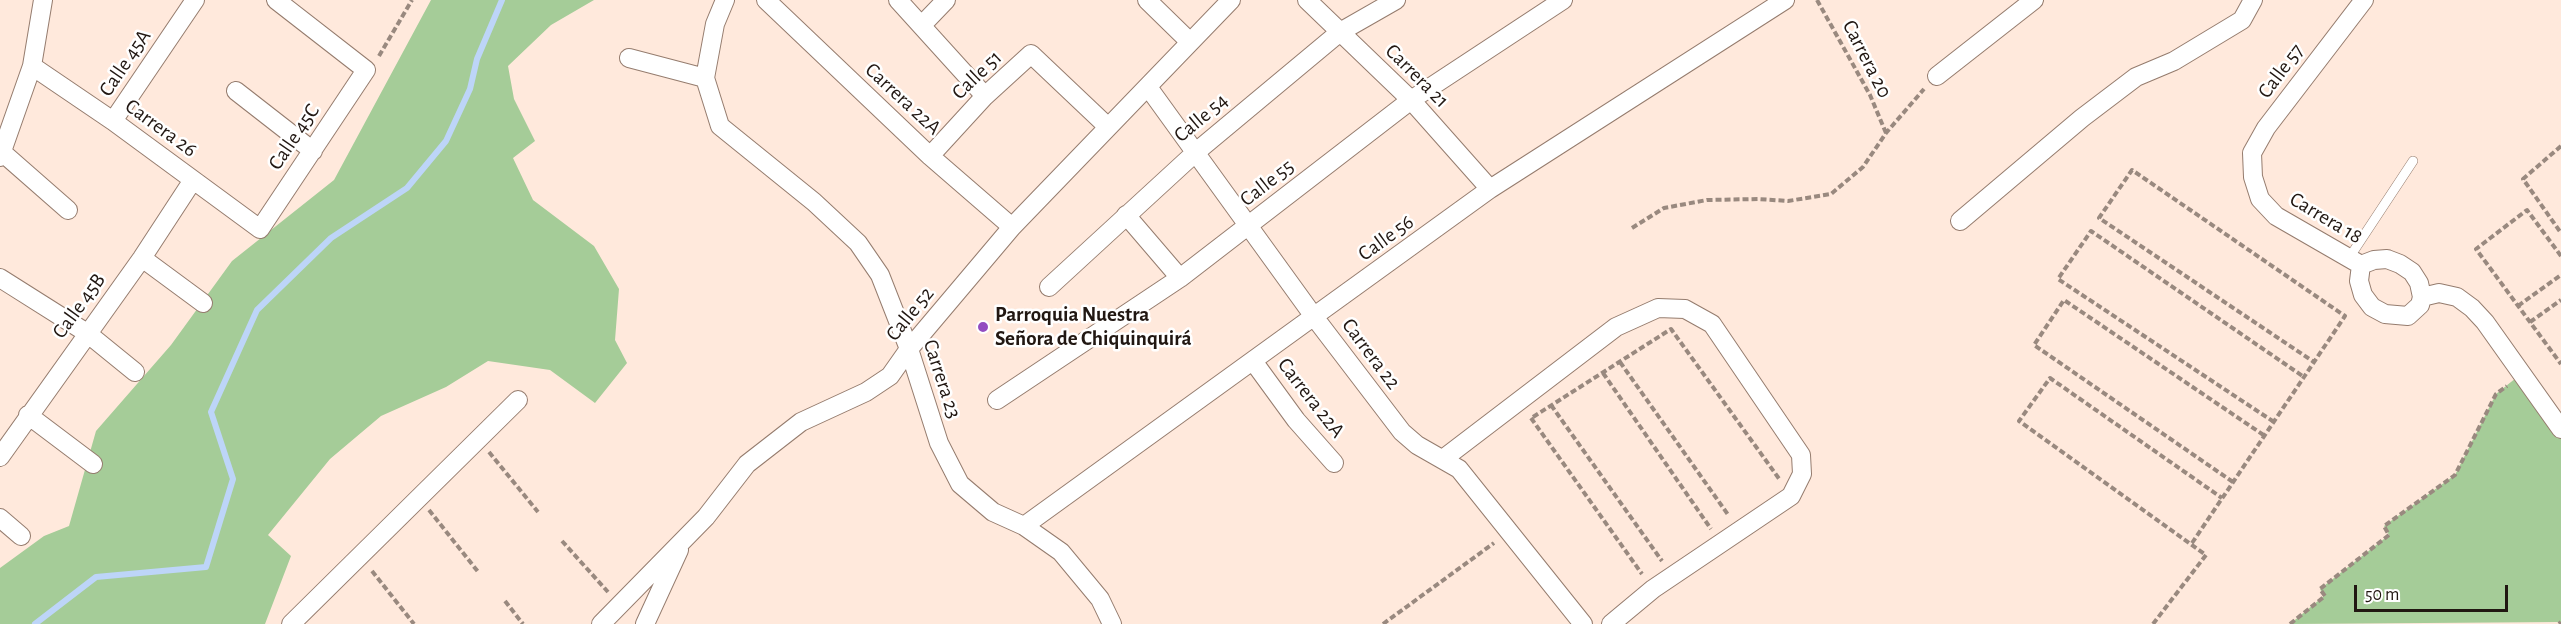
<!DOCTYPE html>
<meta charset="utf-8">
<style>
body{margin:0}
#map{position:relative;width:2561px;height:624px;overflow:hidden;background:#ffe9dc;font-family:"Alegreya Sans",sans-serif}
canvas{display:block}
.scale{position:absolute;left:2354px;top:585px;width:154px;height:27px;box-sizing:border-box;border:3px solid #211712;border-top:0;padding-left:8px;font-size:18px;line-height:21px;white-space:nowrap;color:#211712;-webkit-text-stroke:4px #fff;paint-order:stroke}
</style>
<div id="map">
<canvas width="2561" height="624"></canvas>
<div class="scale">50 m</div>
</div>
<script>
const g = document.querySelector('canvas').getContext('2d');
g.lineJoin = 'round';
function fillPath(path, color) { g.fillStyle = color; g.fill(path, 'evenodd'); }
const poly = rows => new Path2D(rows.map(r => 'M' + r).join(''));
function stroke(path, color, width, dash) { g.strokeStyle = color; g.lineWidth = width; g.lineCap = dash ? 'butt' : 'round'; g.setLineDash(dash || []); g.stroke(path); }
function drawText(font, color, halo, rows, align = 'center') {
  g.font = font + ' "Alegreya Sans",sans-serif'; g.lineWidth = 5; g.setLineDash([]); g.textBaseline = 'middle'; g.strokeStyle = halo; g.fillStyle = color; for (const [text, x, y, turn = 0] of rows) {
    g.save(); g.translate(x, y); g.rotate((+turn || 0) * Math.PI / 180); g.textAlign = isNaN(turn) ? turn : align; if (halo) g.strokeText(text, 0, 0); g.fillText(text, 0, 0); g.restore();
  }
}
const green = poly([
 [431,0,594,0,551,25,508,66,514,99,535,141,513,158,533,200,594,246,619,289,615,340,627,363,595,403,550,370,488,361,446,387,381,416,330,459,268,535,291,556,265,624,0,624,0,568,44,536,69,526,96,431,171,345,232,261,334,180],
 [2521,374,2561,429,2561,622,2290,624,2324,596,2320,589,2389,535,2384,526,2455,475,2496,394]
]);
const stream = poly([
 [35,624,96,577,206,567,233,479,211,412,257,310,331,238,407,188,446,141,470,89,477,59,502,0]
]);
const path = poly([
 [1817,0,1870,95,1886,133],
 [379,56,412,0],
 [2561,146,2523,179,2561,233],
 [1632,228,1664,208,1707,200,1758,199,1788,201,1831,194,1863,167,1886,133,1924,89],
 [2561,256,2527,210,2476,249,2561,364],
 [2518,306,2561,275],
 [2530,322,2561,300],
 [1620,362,1729,516],
 [1603,373,1711,529],
 [1551,405,1662,561],
 [1533,417,1671,329,1780,480],
 [1531,418,1642,574],
 [2274,422,2058,279,2091,231,2304,377],
 [489,452,538,512],
 [2233,482,2034,345,2064,300,2265,436],
 [429,510,479,573],
 [562,541,608,592],
 [2192,543,2304,377,2345,316,2132,170,2099,218,2314,362],
 [372,571,414,624],
 [505,601,523,624],
 [1383,624,1494,543],
 [2153,624,2206,555,2019,421,2050,378,2222,498],
 [2290,624,2325,596,2320,589,2389,535,2384,526,2455,475,2496,394,2507,386],
 [2559,624,2561,622]
]);
const service = poly([
 [2349,258,2413,161]
]);
const minor = poly([
 [725,0,715,24,705,78,720,126,814,202,858,243,880,275,909,349,939,443,960,484,993,512,1024,526,1061,552,1100,599,1112,624],
 [766,0,930,156,1012,227],
 [898,0,985,96],
 [1147,0,1190,42],
 [1307,0,1411,100,1490,189],
 [922,25,946,0],
 [629,58,705,78],
 [32,66,113,121,260,229,366,70,276,0],
 [1937,76,2034,0],
 [1148,87,1315,318,1402,432,1417,445,1459,469,1583,624],
 [236,91,313,151],
 [113,121,195,0],
 [3,153,68,210],
 [930,156,985,96,1031,54,1107,126],
 [0,157,32,66,43,0],
 [1126,215,1180,278],
 [1960,221,2082,118,2136,77,2174,61,2242,20,2253,0],
 [142,258,203,303],
 [2387,259,2400,264,2412,272,2419,283,2422,297,2420,305,2408,316,2385,314,2372,307,2363,295,2359,281,2361,265,2374,260,2387,259],
 [2361,265,2276,216,2260,199,2253,177,2252,153,2266,128,2364,0],
 [0,278,87,333,135,372],
 [1049,287,1196,152,1340,32,1396,0],
 [2422,297,2439,293,2457,297,2472,308,2485,322,2561,429],
 [1253,361,1296,420,1334,463],
 [997,400,1180,278,1411,100,1563,0],
 [28,415,93,464],
 [0,457,142,258,193,180],
 [1443,459,1616,327,1658,308,1685,309,1712,324,1801,455,1802,474,1791,496,1653,589,1611,624],
 [0,518,21,536],
 [1024,526,1490,189,1785,0],
 [291,624,518,400],
 [601,624,706,517,747,464,801,422,866,392,890,376,909,349,1012,227,1231,0],
 [645,624,679,550]
]);
const markers = [
 [983,327,6,"#924dc1"]
];
const streetNames = [
 ["Carrera 20",1867,59,63],
 ["Calle 45A",125,63,-56],
 ["Calle 57",2281,71,-53],
 ["Calle 51",977,75,-44],
 ["Carrera 21",1417,76,45],
 ["Carrera 22A",903,99,43],
 ["Calle 54",1201,118,-40],
 ["Carrera 26",161,128,36],
 ["Calle 45C",294,137,-56],
 ["Calle 55",1267,183,-38],
 ["Carrera 18",2326,218,31],
 ["Calle 56",1386,238,-36],
 ["Calle 45B",79,306,-54],
 ["Calle 52",910,314,-51],
 ["Carrera 22",1371,354,53],
 ["Carrera 23",942,379,72],
 ["Carrera 22A",1311,398,52]
];
const poiNames = [
 ["Parroquia Nuestra",995,315],
 ["Señora de Chiquinquirá",995,339]
];
fillPath(green, '#a5cc98');
stroke(stream, '#bdd5f8', 6);
stroke(service, '#957c6e', 10);
stroke(minor, '#957c6e', 20);
stroke(path, '#99897f', 4, [6, 3]);
stroke(service, '#fff', 9);
stroke(minor, '#fff', 18);
for (const [x, y, r, color] of markers) { const dot = new Path2D(); dot.arc(x, y, r, 0, 2 * Math.PI); g.fillStyle = color; g.fill(dot); stroke(dot, '#fff', 2); }
drawText('21px', '#211712', '#fff', streetNames);
drawText('bold 21px', '#211712', '#fff', poiNames, 'left');
</script>
